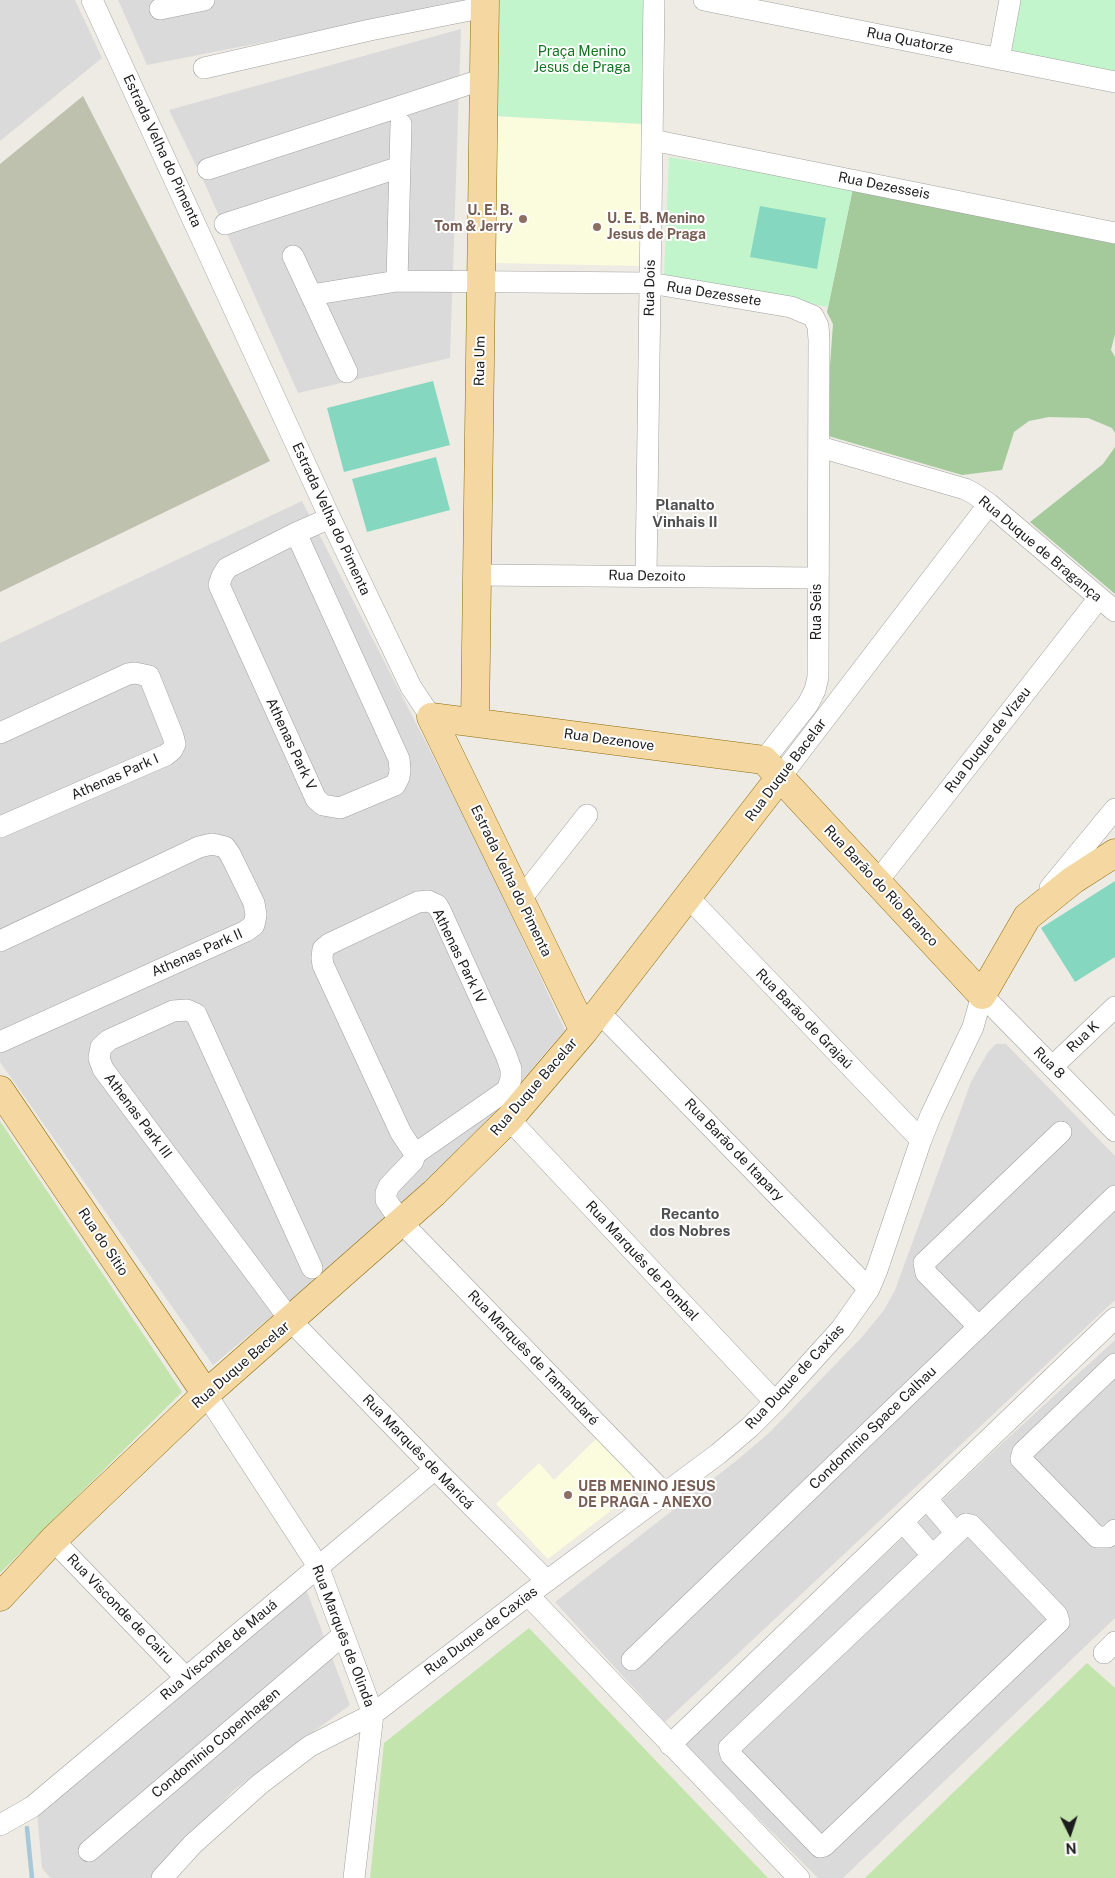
<!DOCTYPE html>
<meta charset="utf-8">
<style>
body{margin:0}
#map{position:relative;width:1115px;height:1878px;overflow:hidden;background:#edebe3;font-family:"Public Sans",sans-serif}
canvas{display:block}
.north{position:absolute;left:1045px;top:1808px;width:50px;height:50px;-webkit-text-stroke:4px #fff;paint-order:stroke;rotate:176deg;font-size:14px;font-weight:700;line-height:20px;text-align:center;color:#1d1d1d}
.north::after{content:'';display:block;margin:auto;width:18px;height:22px;background:#1d1d1d;clip-path:polygon(50% 0,100% 100%,50% 72%,0 100%)}
</style>
<div id="map">
<canvas width="1115" height="1878"></canvas>
<div class="north">N</div>
</div>
<script>
const g = document.querySelector('canvas').getContext('2d');
g.lineJoin = 'round';
function fillPath(path, color) { g.fillStyle = color; g.fill(path, 'evenodd'); }
const poly = rows => new Path2D(rows.map(r => 'M' + r).join(''));
function stroke(path, color, width, dash) { g.strokeStyle = color; g.lineWidth = width; g.lineCap = dash ? 'butt' : 'round'; g.setLineDash(dash || []); g.stroke(path); }
function drawText(font, color, halo, rows, align = 'center') {
  g.font = font + ' "Public Sans",sans-serif'; g.lineWidth = 4; g.setLineDash([]); g.textBaseline = 'middle'; g.strokeStyle = halo; g.fillStyle = color; for (const [text, x, y, turn = 0] of rows) {
    g.save(); g.translate(x, y); g.rotate((+turn || 0) * Math.PI / 180); g.textAlign = isNaN(turn) ? turn : align; if (halo) g.strokeText(text, 0, 0); g.fillText(text, 0, 0); g.restore();
  }
}
const residential = poly([
 [0,0,75,0,102,58,0,141],
 [118,0,465,0,465,3,147,65],
 [461,29,450,358,298,393,204,182,169,110],
 [302,501,479,846,565,1030,472,1139,379,1227,213,1365,0,1062,0,643],
 [996,1044,1006,1044,1115,1156,1115,1300,665,1722,555,1602,736,1461,769,1433,862,1337,884,1310,895,1290,971,1082,988,1052],
 [1115,1340,1115,1618,843,1878,818,1878,685,1745,996,1449],
 [306,1589,350,1705,234,1790,150,1878,50,1878,42,1868,37,1812]
]);
const education = poly([
 [495,116,643,124,641,266,494,263],
 [596,1439,643,1486,548,1559,496,1504,539,1463,554,1480]
]);
const construction = poly([
 [83,96,270,461,0,592,0,164]
]);
const grass = poly([
 [0,1121,182,1392,0,1573],
 [529,1628,768,1878,370,1878,384,1743],
 [1087,1663,1115,1688,1115,1878,865,1878]
]);
const forest = poly([
 [853,188,1115,244,1115,334,1111,350,1115,357,1115,433,1112,428,1088,418,1049,417,1029,421,1014,432,1002,470,962,475,825,435,833,324,827,312],
 [1115,447,1115,594,1030,522,1103,464]
]);
const park = poly([
 [495,0,644,0,643,124,495,116],
 [1010,0,1115,0,1115,82,999,59],
 [669,157,853,188,828,307,664,276]
]);
const pitch = poly([
 [760,206,826,218,817,269,750,257],
 [433,381,450,445,344,472,327,408],
 [436,457,450,510,367,532,352,479],
 [1115,881,1115,957,1075,982,1041,928]
]);
const stream = poly([
 [27,1828,32,1878]
]);
const minor = poly([
 [92,0,330,518,411,687,431,717],
 [704,0,1115,82],
 [160,9,204,0],
 [999,59,1010,0],
 [204,68,370,30,485,7],
 [652,140,1115,233],
 [208,169,484,79],
 [225,224,400,167],
 [293,256,347,372],
 [397,281,401,124],
 [311,295,397,281,650,283,791,307,813,316,818,326,819,340,818,677,815,690,808,704,764,760],
 [820,447,965,489,973,493,989,504,1115,611],
 [296,533,399,759,400,770,399,777,395,785,340,808,323,805,316,799,219,585,222,576,227,568,296,533,330,518],
 [477,575,817,578],
 [646,576,654,0],
 [0,733,128,674,135,673,149,676,173,736,175,744,172,750,166,755,0,827],
 [781,776,989,504],
 [877,882,1099,598],
 [1050,888,1115,809],
 [688,897,921,1140],
 [520,900,587,815],
 [428,901,437,905,441,912,506,1055,511,1069,511,1079,507,1090,415,1154,401,1133,323,965,322,958,323,949,329,944,418,902,428,901],
 [0,941,199,847,212,844,225,847,230,854,254,903,256,915,254,925,246,931,0,1042],
 [982,995,1115,1131],
 [599,1012,869,1289],
 [1052,1067,1115,1007],
 [509,1119,775,1402],
 [415,1154,413,1161,389,1186,386,1193,386,1200,401,1222,664,1493],
 [312,1268,196,1014,187,1010,173,1011,109,1040,101,1047,99,1058,103,1069,291,1321,435,1469,547,1581],
 [979,1327,926,1273,924,1263,1061,1132],
 [1115,1364,1023,1452,1021,1459,1097,1537,1108,1537,1115,1530],
 [206,1394,318,1566,373,1714,354,1878],
 [927,1499,955,1532],
 [903,1522,932,1555],
 [966,1524,971,1525,1057,1615,1059,1622,824,1846,820,1847,731,1755,729,1748,966,1524],
 [53,1540,186,1678],
 [528,1595,799,1878],
 [1104,1653,1115,1642],
 [632,1660,1115,1196],
 [670,1745,1115,1318],
 [0,1825,32,1807,435,1469],
 [89,1851,343,1635],
 [162,1878,193,1844,260,1784,310,1746,373,1714,528,1595,718,1454,750,1427,775,1402,841,1329,869,1289,877,1270,921,1140,931,1115,973,1027,982,995]
]);
const major = poly([
 [431,717,764,760,982,995,1027,917,1073,880,1115,853],
 [431,717,584,1031],
 [475,722,485,0],
 [0,1090,206,1394],
 [0,1597,53,1540,206,1394,434,1193,509,1119,584,1031,781,776]
]);
const markers = [
 [523,219,5,"#8d6e63"],
 [597,227,5,"#8d6e63"],
 [568,1495,5,"#8d6e63"]
];
const streetNames = [
 ["Rua Quatorze",910,41,11],
 ["Estrada Velha do Pimenta",162,151,65],
 ["Rua Dezesseis",884,186,11],
 ["Rua Dois",650,288,-89],
 ["Rua Dezessete",714,294,9],
 ["Rua Um",480,361,-89],
 ["Estrada Velha do Pimenta",331,519,65],
 ["Rua Duque de Bragança",1040,549,40],
 ["Rua Dezoito",647,576,1],
 ["Rua Seis",817,612,-90],
 ["Rua Dezenove",609,740,8],
 ["Rua Duque de Vizeu",988,740,-52],
 ["Athenas Park V",291,744,65],
 ["Rua Duque Bacelar",786,770,-53],
 ["Athenas Park I",115,777,-24],
 ["Estrada Velha do Pimenta",511,881,64],
 ["Rua Barão do Rio Branco",881,886,47],
 ["Athenas Park II",197,953,-24],
 ["Athenas Park IV",459,956,64],
 ["Rua Barão de Grajaú",804,1019,46],
 ["Rua K",1083,1037,-43],
 ["Rua 8",1049,1063,46],
 ["Rua Duque Bacelar",534,1087,-49],
 ["Athenas Park III",138,1116,53],
 ["Rua Barão de Itapary",734,1150,46],
 ["Rua do Sítio",103,1242,56],
 ["Rua Marquês de Pombal",642,1261,47],
 ["Rua Marquês de Tamandaré",533,1358,46],
 ["Rua Duque Bacelar",241,1365,-41],
 ["Rua Duque de Caxias",795,1377,-47],
 ["Condomínio Space Calhau",873,1428,-44],
 ["Rua Marquês de Maricá",418,1452,46],
 ["Rua Visconde de Cairu",120,1609,46],
 ["Rua Duque de Caxias",481,1631,-37],
 ["Rua Marquês de Olinda",343,1636,69],
 ["Rua Visconde de Mauá",219,1650,-40],
 ["Condomínio Copenhagen",216,1743,-40]
];
const parkNames = [
 ["Praça Menino",582,52],
 ["Jesus de Praga",582,68]
];
const educationNames = [
 ["U. E. B.",513,211,"right"],
 ["Tom & Jerry",513,227,"right"],
 ["U. E. B. Menino",607,219],
 ["Jesus de Praga",607,235],
 ["UEB MENINO JESUS",578,1487],
 ["DE PRAGA - ANEXO",578,1503]
];
const neighbourhoodNames = [
 ["Planalto",685,505],
 ["Vinhais II",685,522],
 ["Recanto",690,1214],
 ["dos Nobres",690,1231]
];
fillPath(residential, '#dbdada');
fillPath(education, '#fafcdd');
fillPath(construction, '#bfc1af');
fillPath(grass, '#c3e4ac');
fillPath(forest, '#a4ca9b');
fillPath(park, '#c2f5cb');
fillPath(pitch, '#86d7bf');
stroke(stream, '#a6c8d8', 4.5);
stroke(minor, '#a1a1a1', 22);
stroke(major, '#8b6c0a', 29);
stroke(minor, '#fff', 21);
stroke(major, '#f5d8a1', 28);
for (const [x, y, r, color] of markers) { const dot = new Path2D(); dot.arc(x, y, r, 0, 2 * Math.PI); g.fillStyle = color; g.fill(dot); stroke(dot, '#fff', 2); }
drawText('14px', '#1d1d1d', '#fff', streetNames);
drawText('14px', '#137323', '#fff', parkNames);
drawText('bold 14px', '#785e54', '#fff', educationNames, 'left');
drawText('bold 15px', '#505050', '#fff', neighbourhoodNames);
</script>
